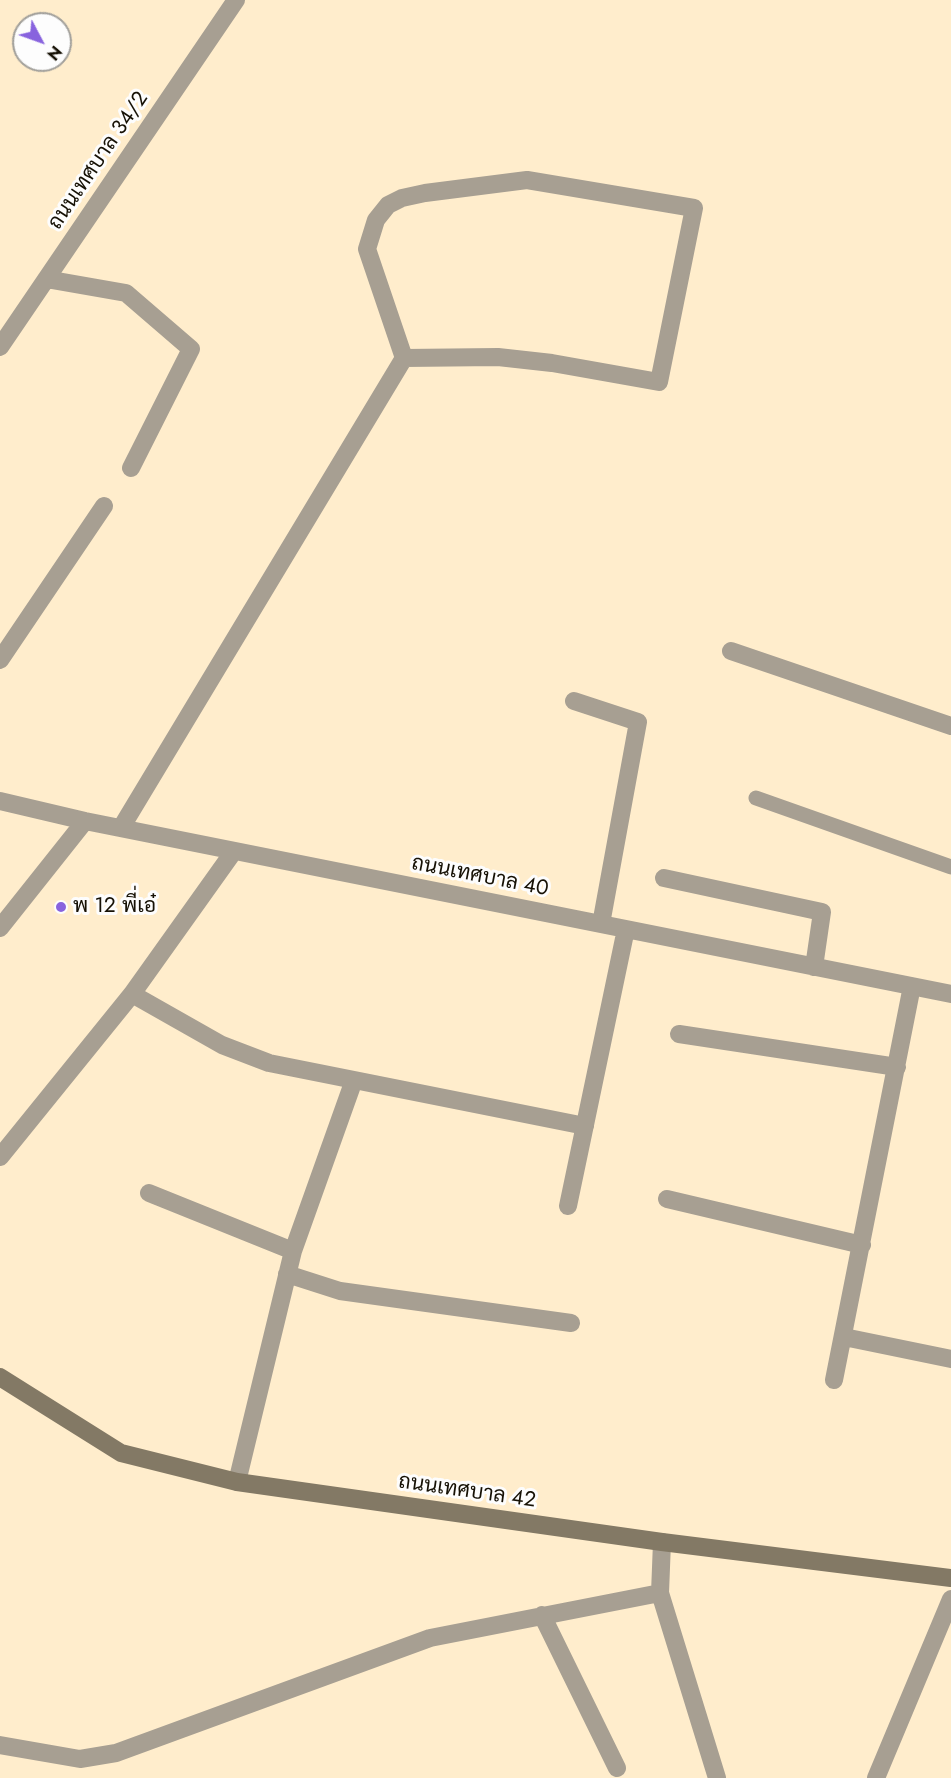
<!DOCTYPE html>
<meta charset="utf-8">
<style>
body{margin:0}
#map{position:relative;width:951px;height:1778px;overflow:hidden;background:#ffedcc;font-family:Jost,sans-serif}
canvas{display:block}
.north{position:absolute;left:12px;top:12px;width:60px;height:60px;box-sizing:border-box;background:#fdfdfd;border:2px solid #a19f9a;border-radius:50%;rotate:131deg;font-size:16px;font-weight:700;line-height:24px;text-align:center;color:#161105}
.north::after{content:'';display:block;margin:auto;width:21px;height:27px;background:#8863de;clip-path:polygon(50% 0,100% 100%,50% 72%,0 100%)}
</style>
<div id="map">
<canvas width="951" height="1778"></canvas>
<div class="north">N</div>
</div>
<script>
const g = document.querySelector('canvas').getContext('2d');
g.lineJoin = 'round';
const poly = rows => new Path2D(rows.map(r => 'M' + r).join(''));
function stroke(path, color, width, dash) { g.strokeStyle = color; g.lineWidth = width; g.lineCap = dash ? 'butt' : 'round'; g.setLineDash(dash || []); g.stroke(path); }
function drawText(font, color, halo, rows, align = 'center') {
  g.font = font + ' Jost,Sarabun,sans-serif'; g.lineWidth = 6; g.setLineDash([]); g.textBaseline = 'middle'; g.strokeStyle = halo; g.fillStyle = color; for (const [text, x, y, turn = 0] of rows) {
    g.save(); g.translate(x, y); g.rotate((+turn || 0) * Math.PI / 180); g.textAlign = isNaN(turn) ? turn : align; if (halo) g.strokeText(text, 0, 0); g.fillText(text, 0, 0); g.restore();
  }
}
const lane = poly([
 [756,798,951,867]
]);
const street = poly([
 [527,180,694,208,659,382,552,363,498,357,404,358,367,249,376,220,388,205,402,198,425,193,527,180],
 [46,279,126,293,191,349,131,468],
 [0,347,236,0],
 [731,651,951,726],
 [0,660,104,506],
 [574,701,638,722,601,924],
 [0,801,85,821,951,994],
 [121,828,404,358],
 [664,878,822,912,814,967],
 [0,928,85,821],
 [132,994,222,1045,269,1063,585,1126],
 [679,1034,897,1067],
 [0,1157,132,994,234,851],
 [149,1193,293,1251],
 [667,1199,862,1245],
 [568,1206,626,929],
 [287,1274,340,1291,571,1323],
 [844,1337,951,1359],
 [834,1380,912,986],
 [237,1482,293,1251,354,1080],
 [662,1542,660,1593,717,1778],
 [542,1615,617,1768],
 [0,1745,80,1759,116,1753,430,1638,660,1593],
 [876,1778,951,1599]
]);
const secondary = poly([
 [0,1377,121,1453,237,1482,662,1542,951,1578]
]);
const markers = [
 [61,907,6,"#8863de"]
];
const streetNames = [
 ["ถนนเทศบาล 34/2",99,161,-56],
 ["ถนนเทศบาล 40",480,877,11],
 ["ถนนเทศบาล 42",467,1492,8]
];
const poiNames = [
 ["พ 12 พี่เอ๋",73,907]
];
stroke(lane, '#a79f92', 15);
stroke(street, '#a79f92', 18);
stroke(secondary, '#837965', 18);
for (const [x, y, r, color] of markers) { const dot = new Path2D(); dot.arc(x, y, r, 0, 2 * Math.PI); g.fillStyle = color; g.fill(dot); stroke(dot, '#fdfdfd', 2); }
drawText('21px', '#161105', '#fdfdfd', streetNames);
drawText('21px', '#161105', '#fdfdfd', poiNames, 'left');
</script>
